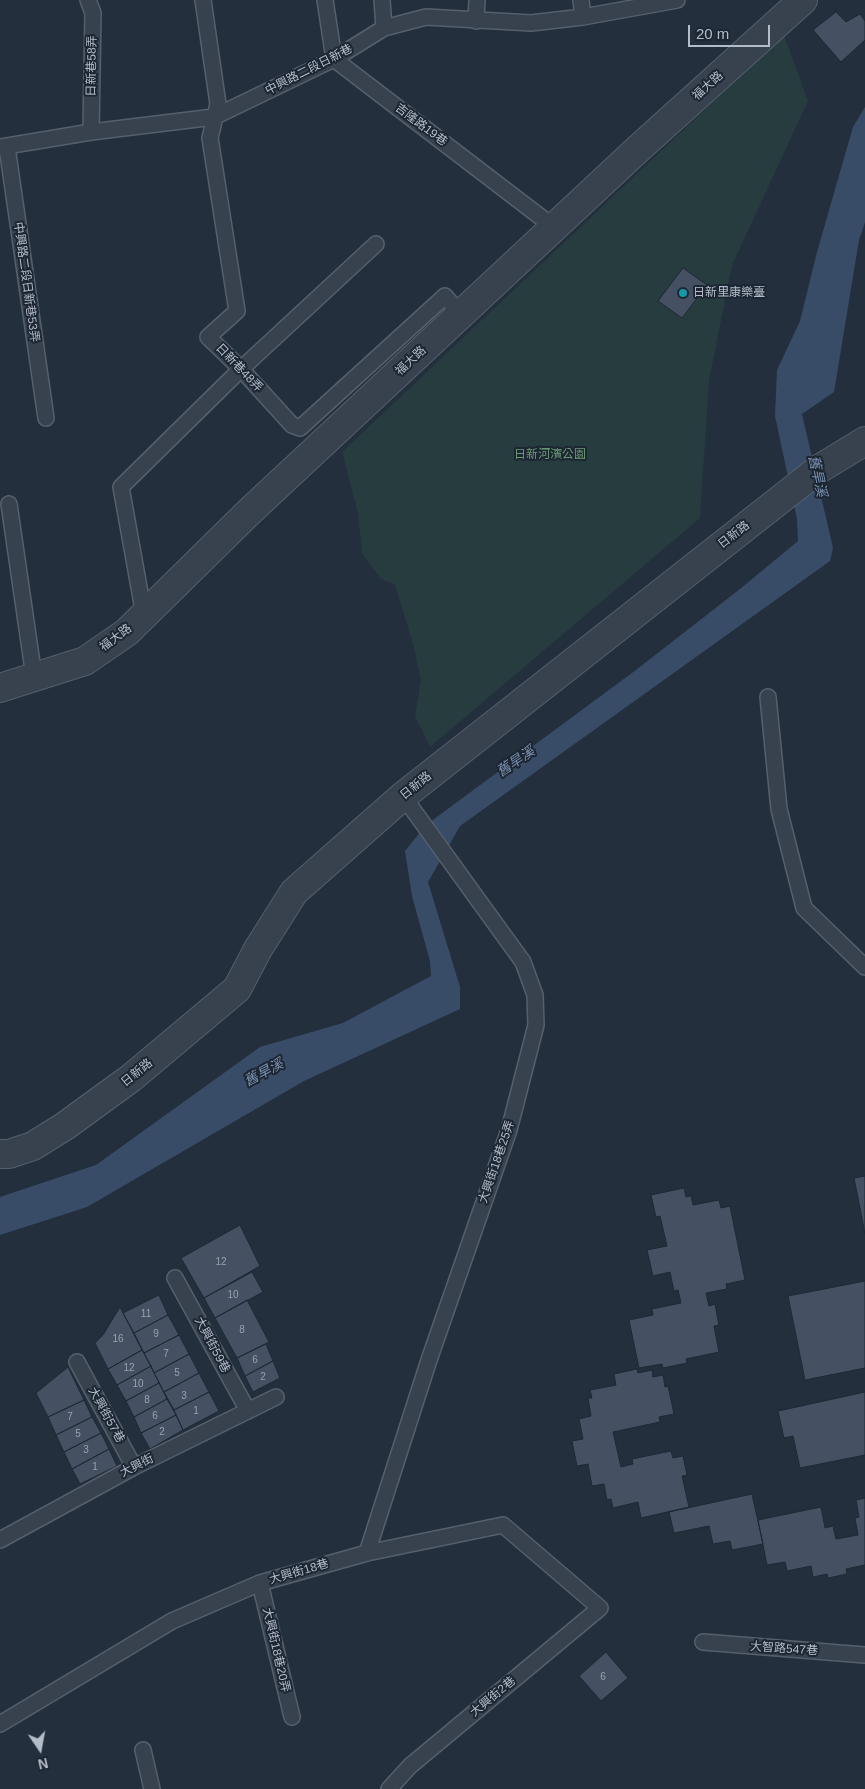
<!DOCTYPE html>
<meta charset="utf-8">
<style>
body{margin:0}
#map{position:relative;width:865px;height:1789px;overflow:hidden;background:#242f3e;font-family:Helvetica,sans-serif}
canvas{display:block}
.north{position:absolute;left:15px;top:1724px;width:50px;height:50px;-webkit-text-stroke:4px #1d2633;paint-order:stroke;rotate:168deg;font-size:14px;font-weight:700;line-height:20px;text-align:center;color:#b4bcc9}
.north::after{content:'';display:block;margin:auto;width:18px;height:22px;background:#b4bcc9;clip-path:polygon(50% 0,100% 100%,50% 72%,0 100%)}
.scale{position:absolute;left:688px;top:25px;width:82px;height:22px;box-sizing:border-box;border:2px solid #b4bcc9;border-top:0;padding-left:6px;font-size:15px;line-height:18px;white-space:nowrap;color:#b4bcc9;-webkit-text-stroke:4px #1d2633;paint-order:stroke}
</style>
<div id="map">
<canvas width="865" height="1789"></canvas>
<div class="north">N</div>
<div class="scale">20 m</div>
</div>
<script>
const g = document.querySelector('canvas').getContext('2d');
g.lineJoin = 'round';
function fillPath(path, color) { g.fillStyle = color; g.fill(path, 'evenodd'); }
const poly = rows => new Path2D(rows.map(r => 'M' + r).join(''));
function stroke(path, color, width, dash) { g.strokeStyle = color; g.lineWidth = width; g.lineCap = dash ? 'butt' : 'round'; g.setLineDash(dash || []); g.stroke(path); }
function drawText(font, color, halo, rows, align = 'center') {
  g.font = font + ' Helvetica,"Noto Sans TC",sans-serif'; g.lineWidth = 4; g.setLineDash([]); g.textBaseline = 'middle'; g.strokeStyle = halo; g.fillStyle = color; for (const [text, x, y, turn = 0] of rows) {
    g.save(); g.translate(x, y); g.rotate((+turn || 0) * Math.PI / 180); g.textAlign = isNaN(turn) ? turn : align; if (halo) g.strokeText(text, 0, 0); g.fillText(text, 0, 0); g.restore();
  }
}
const green = poly([
 [784,35,808,101,732,265,709,381,700,518,430,747,415,716,421,680,413,644,395,585,381,579,362,553,358,513,342,452]
]);
const water = poly([
 [865,107,865,222,859,240,834,392,802,414,833,548,830,561,460,826,428,882,460,987,460,1009,304,1081,87,1207,0,1235,0,1197,96,1165,260,1047,343,1023,431,976,430,961,412,896,405,851,426,825,636,670,740,589,798,541,797,519,775,416,777,370,800,321,817,252,853,127]
]);
const building = poly([
 [836,12,846,22,860,14,865,21,865,40,841,62,813,30,836,12],
 [683,268,707,285,682,318,658,301,683,268],
 [865,1176,865,1234,854,1178,865,1176],
 [684,1188,686,1197,691,1196,693,1205,719,1200,721,1208,730,1206,745,1280,726,1284,727,1289,706,1293,709,1306,715,1304,719,1325,714,1326,719,1352,686,1359,687,1363,663,1368,662,1364,639,1368,629,1320,653,1315,652,1309,681,1303,678,1290,674,1291,670,1272,653,1276,647,1250,667,1246,660,1216,656,1217,651,1195,684,1188],
 [240,1225,260,1266,204,1298,181,1258,240,1225],
 [252,1272,263,1292,215,1318,204,1298,252,1272],
 [865,1281,865,1368,805,1380,788,1296,865,1281],
 [159,1295,168,1315,134,1333,123,1313,159,1295],
 [247,1300,269,1342,237,1358,215,1318,247,1300],
 [120,1307,142,1350,108,1369,95,1343,103,1335,120,1307],
 [168,1315,179,1335,144,1353,134,1333,168,1315],
 [179,1335,189,1354,154,1373,144,1353,179,1335],
 [266,1344,273,1361,245,1376,237,1358,266,1344],
 [142,1350,151,1366,117,1385,108,1369,142,1350],
 [189,1354,199,1373,164,1392,154,1373,189,1354],
 [273,1361,280,1378,253,1392,245,1376,273,1361],
 [151,1366,159,1383,126,1401,117,1385,151,1366],
 [68,1367,84,1400,48,1417,36,1393,68,1367],
 [637,1369,638,1373,652,1370,653,1377,663,1375,665,1387,668,1386,674,1414,659,1417,660,1422,613,1432,621,1467,633,1464,632,1459,671,1451,673,1458,683,1456,687,1475,682,1476,689,1507,641,1518,638,1502,613,1508,611,1499,607,1500,604,1484,592,1486,588,1464,577,1466,572,1441,583,1439,579,1419,591,1416,588,1398,592,1398,590,1390,616,1385,614,1374,637,1369],
 [199,1373,209,1392,174,1410,164,1392,199,1373],
 [159,1383,167,1399,134,1417,126,1401,159,1383],
 [209,1392,219,1411,183,1430,174,1410,209,1392],
 [865,1392,865,1455,800,1468,793,1436,784,1438,778,1411,865,1392],
 [167,1399,176,1415,141,1433,134,1417,167,1399],
 [84,1400,92,1417,56,1435,48,1417,84,1400],
 [176,1415,183,1430,150,1449,141,1433,176,1415],
 [92,1417,101,1433,64,1452,56,1435,92,1417],
 [101,1433,109,1449,72,1469,64,1452,101,1433],
 [109,1449,117,1466,80,1484,72,1469,109,1449],
 [752,1494,763,1544,732,1550,730,1541,713,1544,709,1526,674,1533,669,1512,752,1494],
 [865,1498,865,1565,846,1569,847,1574,828,1578,827,1574,813,1577,811,1566,787,1571,785,1562,767,1565,758,1520,821,1507,825,1528,833,1526,836,1539,858,1535,855,1518,859,1517,856,1500,865,1498],
 [606,1652,628,1678,601,1701,579,1676,606,1652]
]);
const service = poly([
 [88,0,93,13,91,132],
 [203,0,218,104,210,138,237,311,208,337,241,369,292,425,300,428,445,296,461,315],
 [325,0,334,59,555,228],
 [382,0,384,28],
 [581,0,583,17],
 [476,21,477,0],
 [0,147,91,132,214,117,334,59,384,28,426,17,531,23,583,17,677,0],
 [7,147,46,418],
 [9,504,34,677],
 [144,615,121,487,241,369,376,244],
 [768,697,779,809,804,908,865,967],
 [175,1278,248,1411],
 [77,1362,134,1467],
 [0,1540,134,1467,276,1397],
 [367,1553,429,1360,509,1130,536,1025,535,995,523,962,403,796],
 [260,1583,292,1717],
 [703,1642,865,1655],
 [0,1724,172,1621,260,1583,367,1553,503,1525,600,1608,410,1766,389,1789],
 [143,1750,152,1789]
]);
const minor = poly([
 [0,688,85,661,127,632,249,512,638,149,803,0],
 [0,1154,9,1154,33,1146,65,1126,131,1078,237,989,258,949,294,892,403,796,819,469,865,441]
]);
const markers = [
 [683,293,5,"#0f9aa8"]
];
const numberNames = [
 ["12",221,1262],
 ["10",233,1295],
 ["11",146,1314],
 ["8",242,1330],
 ["9",156,1334],
 ["16",118,1339],
 ["7",166,1354],
 ["6",255,1360],
 ["12",129,1368],
 ["5",177,1373],
 ["2",263,1377],
 ["10",138,1384],
 ["3",184,1396],
 ["8",147,1400],
 ["1",196,1411],
 ["6",155,1416],
 ["7",70,1417],
 ["2",162,1432],
 ["5",78,1434],
 ["3",86,1450],
 ["1",95,1467],
 ["6",603,1677]
];
const streetNames = [
 ["日新巷58弄",92,66,-89],
 ["中興路二段日新巷",309,70,-27],
 ["福大路",708,86,-42],
 ["吉隆路19巷",421,125,37],
 ["中興路二段日新巷53弄",26,282,82],
 ["福大路",411,361,-43],
 ["日新巷48弄",239,368,46],
 ["日新路",734,535,-38],
 ["福大路",116,638,-37],
 ["日新路",416,786,-39],
 ["日新路",137,1073,-39],
 ["大興街18巷25弄",497,1162,-71],
 ["大興街59巷",212,1345,62],
 ["大興街57巷",106,1415,61],
 ["大興街",137,1466,-27],
 ["大興街18巷",299,1572,-16],
 ["大智路547巷",784,1649,4],
 ["大興街18巷20弄",276,1650,77],
 ["大興街2巷",493,1697,-40]
];
const poiNames = [
 ["日新里康樂臺",693,293]
];
const parkNames = [
 ["日新河濱公園",550,455]
];
const waterNames = [
 ["舊旱溪",817,476,78],
 ["舊旱溪",516,762,-34],
 ["舊旱溪",264,1073,-28]
];
fillPath(green, '#263c3f');
fillPath(water, '#394c67');
fillPath(building, '#455162');
stroke(building, '#1f2835', 1);
stroke(service, '#565f6c', 18);
stroke(minor, '#565f6c', 30);
stroke(service, '#38414e', 15);
stroke(minor, '#38414e', 28);
for (const [x, y, r, color] of markers) { const dot = new Path2D(); dot.arc(x, y, r, 0, 2 * Math.PI); g.fillStyle = color; g.fill(dot); stroke(dot, '#1d2633', 2); }
drawText('10px', '#98a1af', null, numberNames);
drawText('12px', '#b4bcc9', '#1d2633', streetNames);
drawText('12px', '#b4bcc9', '#1d2633', poiNames, 'left');
drawText('12px', '#6b9a76', '#1d2633', parkNames);
drawText('italic 14px', '#7c92b1', '#1d2633', waterNames);
</script>
